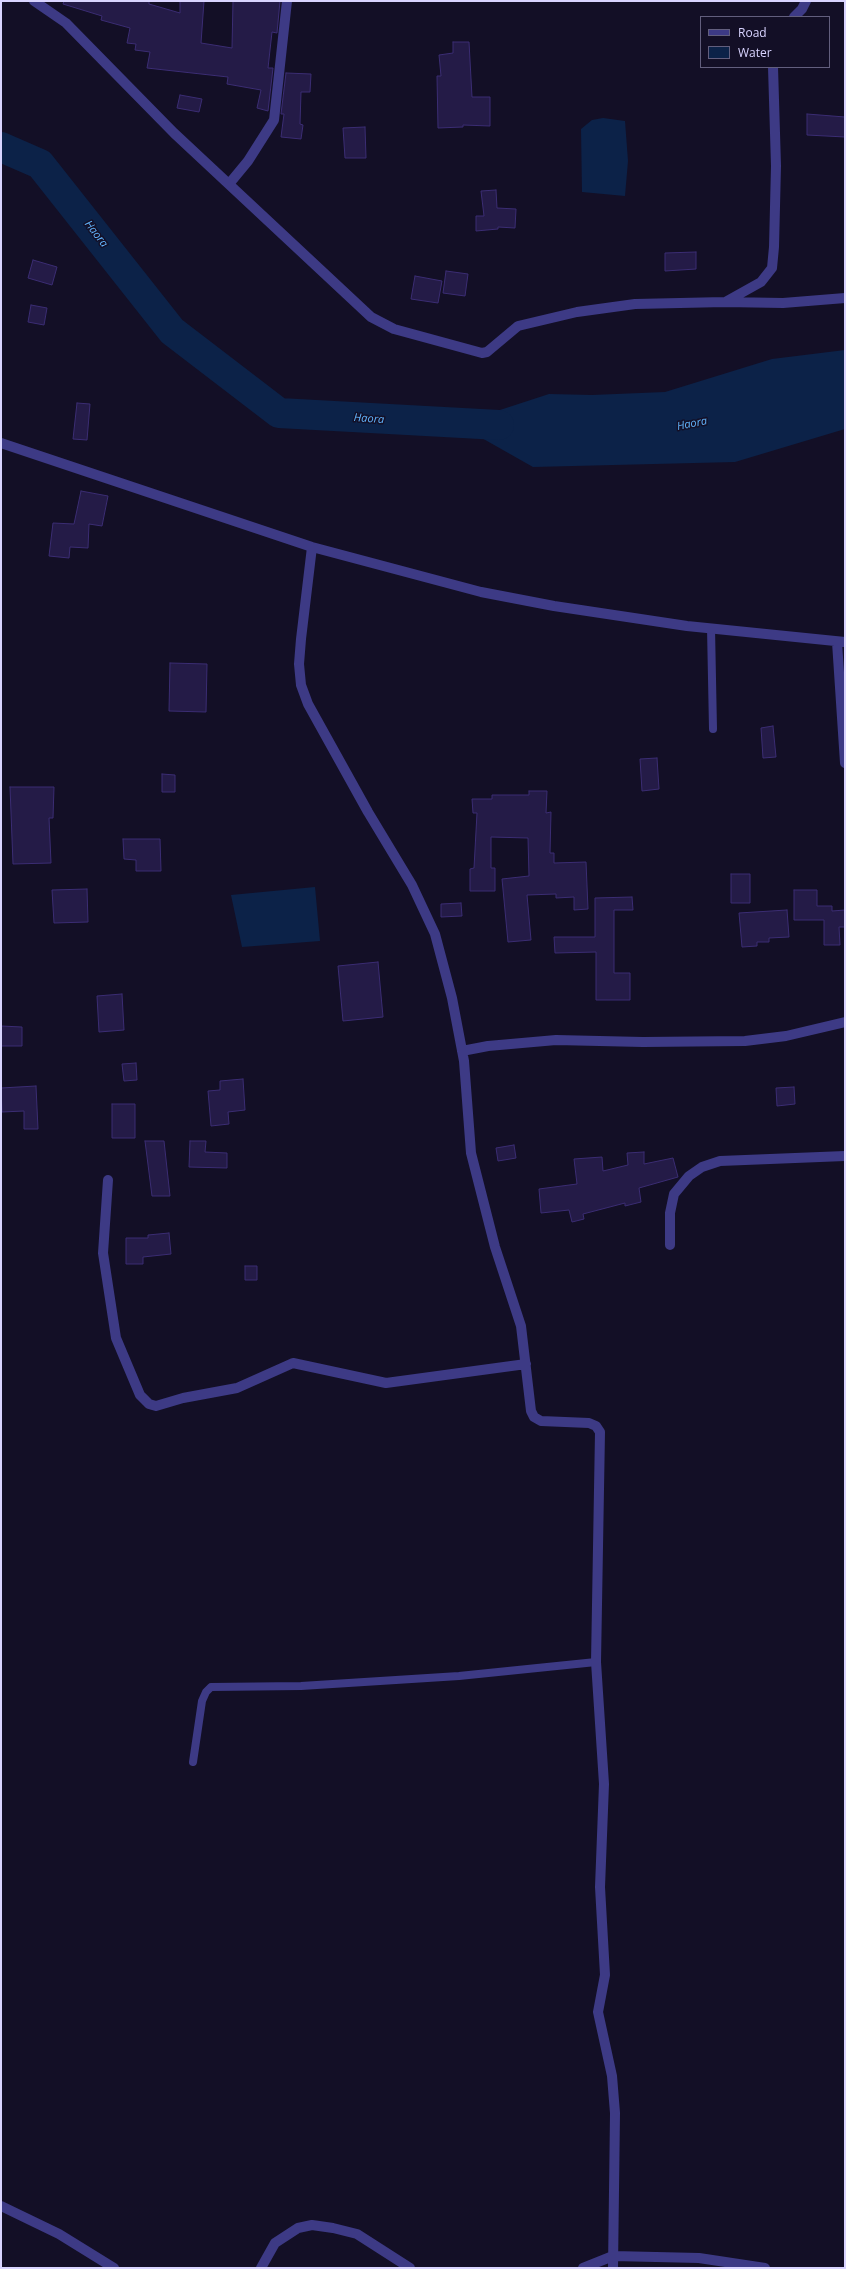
<!DOCTYPE html>
<style>
body{margin:0}
#map{position:relative;width:846px;height:2269px;overflow:hidden;background:#130f26;font-family:"Open Sans",sans-serif}
canvas{display:block}
.frame{position:absolute;inset:0;border:2px solid #d9d4ff;pointer-events:none}
.legend{position:absolute;left:700px;top:16px;width:130px;height:52px;box-sizing:border-box;background:#130f26;border:1px solid #625e7d;margin:0;padding:5px 7px;list-style:none;font-size:12px;color:#d9d4ff}
.legend li{display:flex;align-items:center;gap:8px;height:20px}
.legend b{width:20px;border:1px solid #625e7d}
</style>
<div id="map">
<canvas width="846" height="2269"></canvas>
<div class="frame"></div>
<ul class="legend">
<li><b style="height:5px;background:#3d3a85"></b>Road</li>
<li><b style="height:11px;background:#0c2248"></b>Water</li>
</ul>
</div>
<script>
const g = document.querySelector('canvas').getContext('2d');
g.lineJoin = 'round';
function fillPath(path, color) { g.fillStyle = color; g.fill(path, 'evenodd'); }
const poly = rows => new Path2D(rows.map(r => 'M' + r).join(''));
function stroke(path, color, width, dash) { g.strokeStyle = color; g.lineWidth = width; g.lineCap = dash ? 'butt' : 'round'; g.setLineDash(dash || []); g.stroke(path); }
function drawText(font, color, halo, rows, align = 'center') {
  g.font = font + ' "Open Sans",sans-serif'; g.lineWidth = 3; g.setLineDash([]); g.textBaseline = 'middle'; g.strokeStyle = halo; g.fillStyle = color; for (const [text, x, y, turn = 0] of rows) {
    g.save(); g.translate(x, y); g.rotate((+turn || 0) * Math.PI / 180); g.textAlign = isNaN(turn) ? turn : align; if (halo) g.strokeText(text, 0, 0); g.fillText(text, 0, 0); g.restore();
  }
}
const water = poly([
 [603,118,625,121,628,161,625,196,582,192,581,129,592,120],
 [845,350,845,429,735,462,533,467,457,424,549,394,592,395,665,392,772,359],
 [315,887,320,941,242,947,231,895]
]);
const river = poly([
 [1,147,40,164,172,331,279,413,499,425]
]);
const building = poly([
 [64,1,149,1,149,4,180,13,180,1,204,1,201,43,232,48,233,1,280,1,277,33,272,32,268,68,273,68,268,111,257,108,261,90,227,84,228,77,147,68,150,52,135,50,136,44,127,43,130,28,101,20,102,16,63,4,64,1],
 [453,42,469,42,472,97,490,97,490,126,463,125,463,127,438,128,437,76,441,76,439,55,453,53,453,42],
 [286,73,311,74,310,92,301,92,300,124,303,125,301,139,281,137,284,114,281,114,286,73],
 [180,95,202,99,199,112,177,108,180,95],
 [807,114,845,117,845,137,807,135,807,114],
 [365,127,366,158,345,158,343,128,365,127],
 [496,190,497,208,516,209,515,228,498,227,498,229,476,231,476,216,484,216,481,191,496,190],
 [696,252,696,269,665,271,665,253,696,252],
 [33,260,57,267,52,285,28,278,33,260],
 [446,271,468,274,465,296,443,293,446,271],
 [415,276,442,281,438,303,411,299,415,276],
 [31,305,47,308,44,325,28,322,31,305],
 [77,403,90,404,87,440,73,439,77,403],
 [81,491,108,496,102,526,89,524,88,548,70,547,69,558,49,556,53,523,74,524,81,491],
 [170,663,207,664,206,712,169,711,170,663],
 [773,726,776,757,763,758,761,728,773,726],
 [657,758,659,789,642,791,640,759,657,758],
 [162,774,175,775,175,792,162,792,162,774],
 [10,787,54,787,53,818,49,818,51,863,13,864,10,787],
 [529,791,547,791,546,813,551,812,550,853,554,853,554,863,586,862,588,909,574,910,574,897,556,898,556,894,527,895,531,940,508,942,502,879,529,876,528,838,491,837,491,868,495,868,495,891,470,891,470,869,474,868,477,813,473,813,472,799,492,799,492,795,529,795,529,791],
 [123,839,160,839,161,871,136,871,136,860,124,859,123,839],
 [731,874,750,874,750,903,731,903,731,874],
 [87,889,88,922,54,923,52,890,87,889],
 [794,890,817,890,817,906,832,906,832,911,845,910,845,927,839,927,840,945,824,945,824,920,794,920,794,890],
 [632,897,633,910,614,910,614,973,630,973,630,1000,596,1000,596,952,555,953,554,937,595,937,595,898,632,897],
 [461,903,462,916,441,917,441,904,461,903],
 [787,910,789,937,769,938,769,942,757,942,757,946,742,947,739,913,787,910],
 [378,962,383,1017,343,1021,338,966,378,962],
 [122,994,124,1030,99,1032,97,996,122,994],
 [1,1026,22,1027,22,1046,1,1046,1,1026],
 [136,1063,137,1080,124,1081,122,1064,136,1063],
 [243,1079,245,1110,228,1112,229,1124,211,1126,208,1091,220,1090,220,1081,243,1079],
 [36,1086,38,1129,24,1129,24,1111,2,1112,1,1088,36,1086],
 [794,1087,795,1104,777,1106,776,1088,794,1087],
 [112,1104,135,1104,135,1138,112,1138,112,1104],
 [145,1141,164,1141,170,1196,152,1196,145,1141],
 [190,1141,206,1141,205,1152,227,1153,227,1168,189,1167,190,1141],
 [514,1145,516,1158,498,1161,496,1148,514,1145],
 [644,1152,644,1164,673,1158,678,1177,639,1188,641,1202,625,1206,625,1203,583,1214,584,1219,572,1222,569,1210,541,1213,539,1189,577,1184,574,1159,602,1157,603,1171,628,1165,627,1153,644,1152],
 [169,1233,171,1254,143,1257,143,1264,126,1264,126,1238,148,1238,148,1235,169,1233],
 [245,1266,257,1266,257,1280,245,1280,245,1266]
]);
const service = poly([
 [711,628,713,729],
 [193,1762,202,1701,206,1692,211,1687,301,1686,459,1676,596,1662]
]);
const minor = poly([
 [34,1,66,23,174,133,371,317,394,329,482,353,487,352,518,326,577,312,635,304,725,302,783,303,845,298],
 [794,17,802,9,806,1],
 [229,184,248,161,274,120,287,1],
 [727,301,761,282,772,268,774,247,776,166,773,67],
 [1,443,312,547,481,592,554,606,687,626,845,642],
 [312,547,301,639,299,664,301,685,308,704,368,812,412,885,435,934,452,998,464,1061,471,1153,495,1247,521,1326,531,1411,534,1417,541,1421,589,1423,596,1426,600,1432,596,1662,604,1784,600,1887,605,1975,598,2012,612,2076,615,2113,613,2268],
 [837,642,845,763],
 [462,1051,488,1046,556,1040,643,1042,745,1041,786,1036,845,1022],
 [108,1180,103,1253,116,1338,140,1395,149,1404,156,1406,183,1398,237,1388,293,1363,386,1383,526,1364],
 [670,1245,670,1213,674,1194,689,1176,702,1167,720,1161,845,1156],
 [1,2206,59,2234,114,2268],
 [261,2268,275,2243,298,2228,312,2225,333,2228,357,2234,410,2268],
 [583,2268,613,2256,699,2258,765,2268]
]);
const waterNames = [
 ["Haora",96,234,52],
 ["Haora",369,419,4],
 ["Haora",692,424,-11]
];
fillPath(water, '#0c2248');
stroke(river, '#0c2248', 30);
fillPath(building, '#241b47');
stroke(building, '#3b2d73', 1);
stroke(service, '#3d3a85', 8);
stroke(minor, '#3d3a85', 10);
drawText('italic 11px', '#62b6ff', '#130f26', waterNames);
</script>
